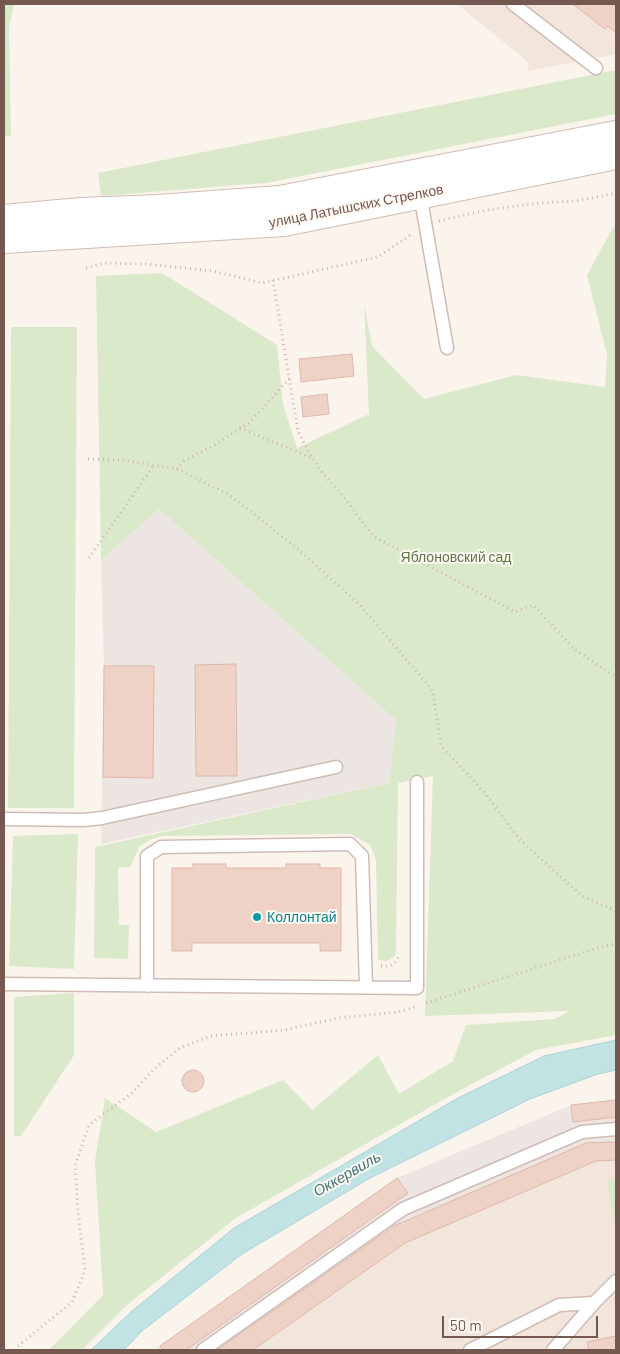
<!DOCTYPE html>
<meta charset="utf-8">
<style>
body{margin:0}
#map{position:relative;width:620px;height:1354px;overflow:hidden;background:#fbf4ed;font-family:Barlow,sans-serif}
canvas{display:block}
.frame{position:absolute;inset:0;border:5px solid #755951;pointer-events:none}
.scale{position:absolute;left:442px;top:1316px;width:156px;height:22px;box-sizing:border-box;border:2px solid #755951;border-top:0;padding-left:6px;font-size:15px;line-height:18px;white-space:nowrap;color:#755951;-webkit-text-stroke:4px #fef8f3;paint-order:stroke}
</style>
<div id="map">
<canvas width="620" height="1354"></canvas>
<div class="frame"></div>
<div class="scale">50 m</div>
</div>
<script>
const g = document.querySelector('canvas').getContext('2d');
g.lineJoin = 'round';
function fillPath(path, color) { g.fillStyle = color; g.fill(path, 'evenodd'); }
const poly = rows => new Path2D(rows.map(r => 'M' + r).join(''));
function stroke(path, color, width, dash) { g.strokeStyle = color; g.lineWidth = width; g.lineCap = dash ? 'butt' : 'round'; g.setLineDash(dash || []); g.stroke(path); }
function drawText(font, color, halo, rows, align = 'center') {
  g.font = font + ' Barlow,sans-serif'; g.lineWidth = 4; g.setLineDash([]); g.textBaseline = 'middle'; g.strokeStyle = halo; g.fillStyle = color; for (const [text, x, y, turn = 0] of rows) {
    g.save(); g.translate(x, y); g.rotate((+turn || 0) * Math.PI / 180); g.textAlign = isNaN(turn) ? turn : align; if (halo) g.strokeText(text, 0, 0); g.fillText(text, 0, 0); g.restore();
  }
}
const residential = poly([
 [457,4,616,4,616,54,528,71,528,62],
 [616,1160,616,1350,253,1350,405,1243,596,1161]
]);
const industrial = poly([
 [159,509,396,720,389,783,101,844,104,666,101,560],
 [616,1100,616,1160,596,1161,405,1243,253,1350,154,1350,397,1178,571,1105]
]);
const green = poly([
 [4,4,14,4,9,28,11,136,4,136],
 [616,70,616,114,266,183,101,196,98,173],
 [616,222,616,1035,536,1050,455,1093,236,1218,127,1305,82,1350,49,1350,103,1295,95,1161,105,1098,156,1132,283,1080,312,1110,378,1055,399,1094,453,1061,466,1025,554,1019,570,1011,425,1016,433,776,398,783,396,950,395,956,387,961,378,960,376,859,370,845,351,834,163,836,152,839,140,846,130,867,118,868,119,925,129,925,128,959,94,958,95,847,389,783,396,720,159,509,101,560,96,276,162,273,277,345,283,404,297,448,369,414,364,303,372,346,424,399,516,375,605,387,607,355,587,275],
 [11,327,77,327,74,808,8,808],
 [78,834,74,969,9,966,13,836],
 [74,993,74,1055,21,1136,14,1136,14,997],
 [616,1179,616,1229,607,1181]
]);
const water = poly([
 [616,1040,616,1070,598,1074,530,1099,370,1178,242,1254,142,1331,124,1350,91,1350,132,1311,234,1228,456,1099,544,1056,616,1040]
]);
const building = poly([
 [573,4,616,4,616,33,608,26,605,29,573,4],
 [352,354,354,376,301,382,299,359,352,354],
 [327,394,329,414,303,417,301,397,327,394],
 [236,664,237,776,196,776,195,665,236,664],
 [104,666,154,666,153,778,103,777,104,666],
 [193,864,226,864,226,868,286,868,286,864,320,864,320,868,341,868,341,951,320,951,320,943,192,943,192,951,172,951,172,868,193,868,193,864],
 '182 1081a11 11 0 1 1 22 0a11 11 0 1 1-22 0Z',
 [616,1100,616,1117,573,1122,571,1105,616,1100],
 [616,1142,616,1160,596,1161,405,1243,253,1350,217,1350,394,1226,586,1143,616,1142],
 [397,1178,408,1193,186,1350,163,1350,160,1346,397,1178],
 [616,1336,616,1350,589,1350,587,1342,616,1336]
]);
const path = poly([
 [439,221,487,210,540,203,576,201,616,193],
 [86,268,104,263,146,264,213,271,262,283,378,257,412,234],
 [273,280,298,431,309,453,324,475,339,491,373,536,515,612,533,605,574,649,616,677],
 [240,428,312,458],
 [88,459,122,460,177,469,230,495,298,549,360,605,433,691,441,746,485,793,519,839,582,896,616,911],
 [177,469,184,461,216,444,250,422,290,378],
 [89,558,154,465],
 [381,966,390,966,395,963,399,956],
 [426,1003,604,946,616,944],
 [18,1346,72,1302,85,1271,78,1211,75,1166,89,1125,132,1093,154,1069,180,1048,211,1036,284,1030,338,1018,399,1012,418,1006]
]);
const service = poly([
 [513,4,596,68],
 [420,194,447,348],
 [4,819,84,820,102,818,336,767],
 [4,984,417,988,417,782],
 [147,986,147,856,161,847,350,844,362,856,366,987],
 [203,1350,403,1209,582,1132,616,1129],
 [470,1350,559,1305,594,1303],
 [553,1350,594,1303,616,1281]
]);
const tertiary = poly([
 [4,219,81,212,158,209,280,200,616,135],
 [4,239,284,222,616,155]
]);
const markers = [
 [257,917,5,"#0f9aa8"]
];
const streetNames = [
 ["улица Латышских Стрелков",356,206,-11]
];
const parkNames = [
 ["Яблоновский сад",456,557]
];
const cultureNames = [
 ["Коллонтай",267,917]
];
const waterNames = [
 ["Оккервиль",347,1174,-30]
];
fillPath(residential, '#f2e5db');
fillPath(industrial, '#ece5e1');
fillPath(green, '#dbe9cb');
fillPath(water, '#c2e3e4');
stroke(water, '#a9d3d5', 1);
fillPath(building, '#efd2c6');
stroke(building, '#e0b7a8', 1);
stroke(service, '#cfbdb5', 15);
stroke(tertiary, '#cfbdb5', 30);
stroke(path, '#d4b4a9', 3, [1, 4]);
stroke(service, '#fff', 12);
stroke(tertiary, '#fff', 28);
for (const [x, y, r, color] of markers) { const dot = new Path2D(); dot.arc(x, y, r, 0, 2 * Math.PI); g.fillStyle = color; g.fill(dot); stroke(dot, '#fef8f3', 2); }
drawText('14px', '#755951', '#fef8f3', streetNames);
drawText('14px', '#5e7949', '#fef8f3', parkNames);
drawText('14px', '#0d838f', '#fef8f3', cultureNames, 'left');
drawText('italic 15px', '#457678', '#fef8f3', waterNames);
</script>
